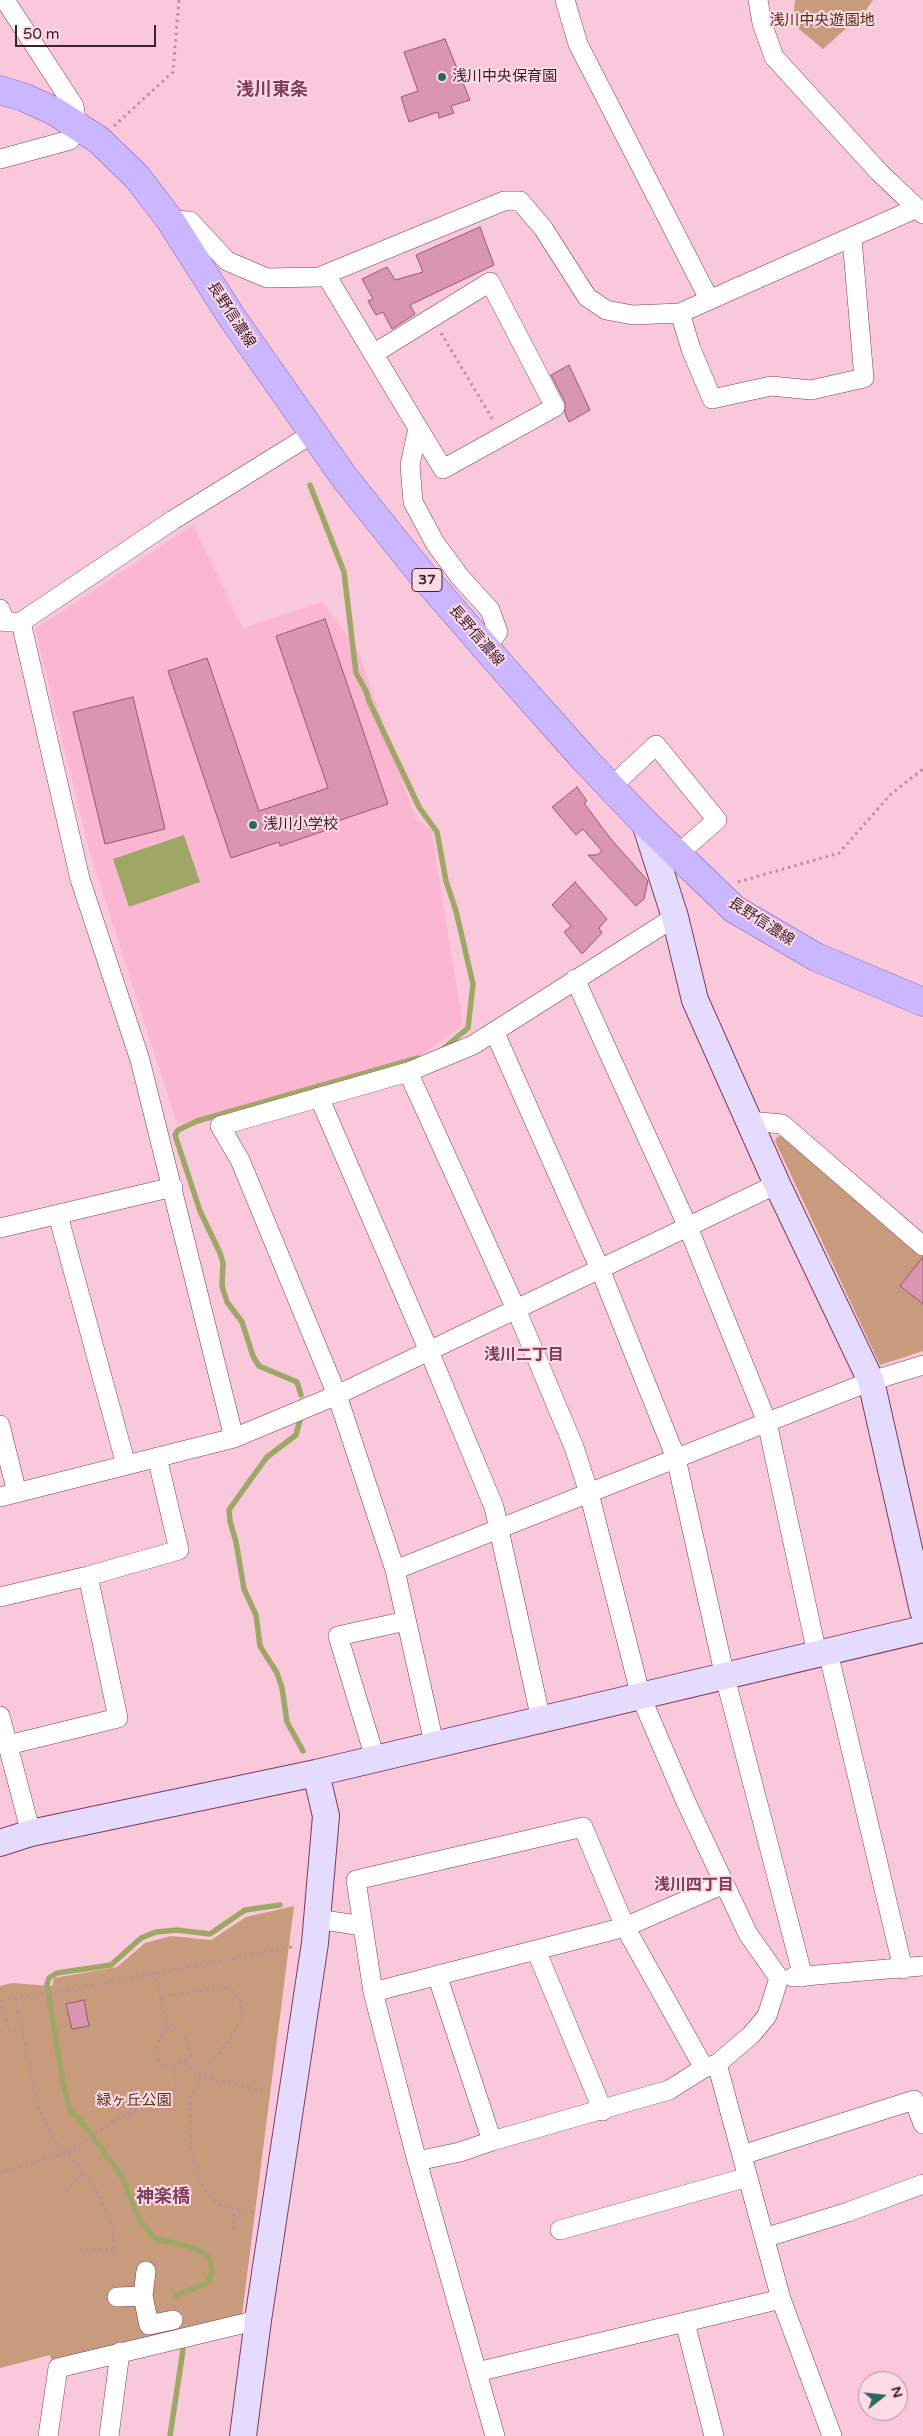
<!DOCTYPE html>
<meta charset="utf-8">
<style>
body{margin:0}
#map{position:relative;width:923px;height:2436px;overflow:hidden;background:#f9c8da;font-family:"Varela Round",sans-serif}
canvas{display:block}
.north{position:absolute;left:858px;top:2371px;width:50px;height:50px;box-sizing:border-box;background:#fcdbe7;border:1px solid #b0919d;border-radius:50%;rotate:74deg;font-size:14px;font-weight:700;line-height:20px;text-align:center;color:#3f212d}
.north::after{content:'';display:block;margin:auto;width:18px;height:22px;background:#296b5a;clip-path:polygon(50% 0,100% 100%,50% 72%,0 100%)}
.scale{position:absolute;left:15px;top:25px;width:141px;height:22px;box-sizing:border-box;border:2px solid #3f212d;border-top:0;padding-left:6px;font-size:15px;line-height:18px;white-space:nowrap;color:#3f212d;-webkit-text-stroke:4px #fcdbe7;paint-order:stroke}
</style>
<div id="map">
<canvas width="923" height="2436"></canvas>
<div class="north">N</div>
<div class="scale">50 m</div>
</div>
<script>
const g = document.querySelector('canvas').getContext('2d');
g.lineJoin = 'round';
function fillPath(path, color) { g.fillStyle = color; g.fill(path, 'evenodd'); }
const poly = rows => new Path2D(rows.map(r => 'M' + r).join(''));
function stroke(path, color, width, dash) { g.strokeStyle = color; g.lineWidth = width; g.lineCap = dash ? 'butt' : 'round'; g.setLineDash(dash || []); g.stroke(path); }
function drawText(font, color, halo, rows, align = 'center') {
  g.font = font + ' "Varela Round","Noto Sans JP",sans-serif'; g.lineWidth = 4; g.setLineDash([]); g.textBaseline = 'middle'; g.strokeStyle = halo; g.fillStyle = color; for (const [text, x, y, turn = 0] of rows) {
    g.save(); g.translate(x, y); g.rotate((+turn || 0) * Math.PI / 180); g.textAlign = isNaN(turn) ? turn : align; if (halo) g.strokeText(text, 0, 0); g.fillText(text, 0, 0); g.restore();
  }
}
const built = poly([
 [193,525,243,628,322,602,358,650,416,820,431,829,463,1025,413,1061,177,1124,90,853,35,629]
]);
const green = poly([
 [795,0,873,0,856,24,851,24,823,49,793,24],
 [786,1135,923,1252,923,1351,880,1365,775,1141,777,1137],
 [294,1906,242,2315,52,2361,50,2355,0,2368,0,1986,12,1983,52,1986,54,1978,117,1967,145,1943,171,1936,211,1940,246,1917]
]);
const water = poly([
 [184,835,200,882,129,907,113,859]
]);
const stream = poly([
 [310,485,344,572,356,673,366,691,369,701,419,807,437,832,446,881,456,911,473,984,468,1028,443,1049],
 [301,1395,297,1382,259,1366,253,1356,242,1322,227,1302,222,1286,223,1263,220,1253,200,1211,175,1135,178,1130,197,1121,418,1058],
 [300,1420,296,1435,267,1457,246,1486,229,1510,230,1521,236,1542,244,1589,256,1615,260,1646,277,1673,282,1688,287,1722,303,1751],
 [176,2295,204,2285,210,2278,212,2270,209,2258,203,2252,193,2248,154,2238,140,2221,121,2175,81,2121,70,2110,63,2083,47,1984,49,1978,57,1973,111,1965,141,1938,156,1932,177,1930,210,1934,245,1910,280,1905],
 [170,2436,183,2350]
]);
const building = poly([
 [445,39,470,100,451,106,454,113,439,118,438,112,409,122,401,97,418,91,404,52,445,39],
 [480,227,494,265,410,305,415,314,392,329,383,312,376,315,368,301,373,299,362,279,387,267,395,280,423,272,416,255,480,227],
 [569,365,590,410,569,422,565,413,565,402,551,375,569,365],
 [325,619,388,804,326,825,327,830,280,846,279,842,231,858,168,671,207,658,259,811,328,788,276,636,325,619],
 [133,697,165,829,105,844,73,712,133,697],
 [577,787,587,801,584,803,610,838,648,881,644,899,636,906,588,855,597,855,602,851,583,829,576,835,552,807,577,787],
 [575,882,607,919,599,928,602,933,582,954,564,932,571,926,552,905,575,882],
 [923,1257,923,1304,900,1286,923,1257],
 [84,2000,89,2026,72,2029,66,2004,84,2000]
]);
const path = poly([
 [114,126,173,72,179,0],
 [441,333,493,420],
 [738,882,839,853,891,794,923,769],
 [155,1972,167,2028,178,2029,185,2037,191,2056,175,2066,164,2066,158,2059,155,2051,159,2038,167,2028],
 [161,1997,220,1987,232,1990,240,2002,242,2017,232,2036,202,2077,270,2092],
 [8,1998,51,1993,292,1947],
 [15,1998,39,2110,54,2139,84,2172,98,2193,112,2227,115,2259],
 [0,2000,9,2032,22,2030],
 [183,2063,202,2077,190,2097,191,2148,196,2173,207,2193,222,2207,252,2212],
 [0,2172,67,2153,110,2123,176,2089,175,2066],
 [66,2190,84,2172],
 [233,2229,234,2209],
 [79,2250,114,2249]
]);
const street = poly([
 [565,0,578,44,709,299],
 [758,0,762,23,774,57,879,172,923,214],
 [0,159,70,140,77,126,74,106,5,0],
 [170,220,190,221,227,261,267,278,319,277,504,201,520,201,543,228,587,297,606,310,633,315,680,313,917,208],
 [326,275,418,428,443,469,555,407,490,282,373,354],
 [680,313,691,349,712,399,771,386,811,390,864,378,852,239],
 [418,428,410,465,413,502,435,543,460,577,490,610,498,632,486,648],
 [0,609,5,622,21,622,173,520,312,434],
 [21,622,80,879,140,1060,234,1438],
 [611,787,656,745,717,820,678,854],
 [575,979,688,1227,767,1422,817,1654],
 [495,1033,600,1269,676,1458,725,1677,803,1977],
 [408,1072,516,1309,574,1447,589,1493,641,1697,686,1802,748,1934,779,1978],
 [319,1097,429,1351,494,1507,541,1720],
 [749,1121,782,1124,923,1246],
 [58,1215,126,1465],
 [0,1228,173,1187],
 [0,1425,17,1493],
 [0,1497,234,1438,337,1395,777,1184],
 [395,1570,871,1381,923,1365],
 [0,1597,88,1576,179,1550,157,1457],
 [828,1652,903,1969],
 [0,1716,31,1833],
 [434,1743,395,1570,337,1395,240,1160,220,1126,408,1072,473,1045,675,917],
 [8,1745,118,1718,88,1576],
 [375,1758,338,1636,406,1621],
 [317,1919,363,1926],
 [536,1950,603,2111],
 [437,1975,492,2141],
 [793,1977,923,1966],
 [373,1992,625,1927,724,1884],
 [717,2064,781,2299,832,2436],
 [742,2155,914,2100,923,2124],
 [417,2161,460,2152,492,2141,669,2090,704,2068,717,2064,751,2035,767,2016,779,1978],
 [560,2230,748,2177],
 [764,2238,848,2212,923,2184],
 [146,2271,143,2296,149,2325,173,2320],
 [117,2297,143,2296],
 [685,2322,714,2436],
 [477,2372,781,2299],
 [48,2436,58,2368,258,2320],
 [109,2436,120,2352],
 [495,2436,417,2161,373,1992,356,1880,583,1827,625,1927,704,2068]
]);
const secondary = poly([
 [645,823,675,917,695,1000,777,1184,871,1381,923,1611],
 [0,1843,31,1833,316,1773,923,1629],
 [243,2436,258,2320,315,1943,326,1816,316,1773]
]);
const primary = poly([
 [0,90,23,97,54,111,99,140,137,177,170,220,231,316,344,477,420,572,505,670,585,760,645,823,734,909,816,957,923,1002]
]);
const markers = [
 [442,77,5,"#296b5a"],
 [253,825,5,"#296b5a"]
];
const shields = [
 [427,580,30]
];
const shieldNames = [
 ["37",427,580]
];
const parkNames = [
 ["浅川中央遊園地",822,21],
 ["緑ヶ丘公園",134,2101]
];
const poiNames = [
 ["浅川中央保育園",452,77],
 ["浅川小学校",263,825]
];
const streetNames = [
 ["長野信濃線",231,315,57],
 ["長野信濃線",476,636,49],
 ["長野信濃線",761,922,33]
];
const neighbourhoodNames = [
 ["浅川二丁目",524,1356],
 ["浅川四丁目",694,1886]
];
const quarterNames = [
 ["浅川東条",272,90],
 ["神楽橋",163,2197]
];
fillPath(built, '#fbb6d1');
fillPath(green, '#c99b7d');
fillPath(water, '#9fa767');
stroke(stream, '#9fa767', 5.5);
fillPath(building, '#d896b0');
stroke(building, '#9c5674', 1);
stroke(street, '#7e3b59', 20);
stroke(secondary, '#7e3b59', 28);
stroke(primary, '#8363b6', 29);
stroke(path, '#bb91a1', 3, [2.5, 4]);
stroke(street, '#fff', 19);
stroke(secondary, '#e5dbff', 26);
stroke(primary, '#cab7ff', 28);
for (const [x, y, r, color] of markers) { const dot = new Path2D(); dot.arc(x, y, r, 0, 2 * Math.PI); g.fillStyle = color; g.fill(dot); stroke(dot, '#fcdbe7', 2); }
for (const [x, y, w] of shields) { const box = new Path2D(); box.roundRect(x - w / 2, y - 11.5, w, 23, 4); g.fillStyle = '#fcdbe7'; g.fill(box); stroke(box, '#3f212d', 1); }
drawText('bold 14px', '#3f212d', null, shieldNames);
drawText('15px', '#552e12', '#fcdbe7', parkNames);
drawText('15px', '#3f212d', '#fcdbe7', poiNames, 'left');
drawText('15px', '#3f212d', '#fcdbe7', streetNames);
drawText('bold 16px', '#813e5b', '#fcdbe7', neighbourhoodNames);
drawText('bold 18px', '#813e5b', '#fcdbe7', quarterNames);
</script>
